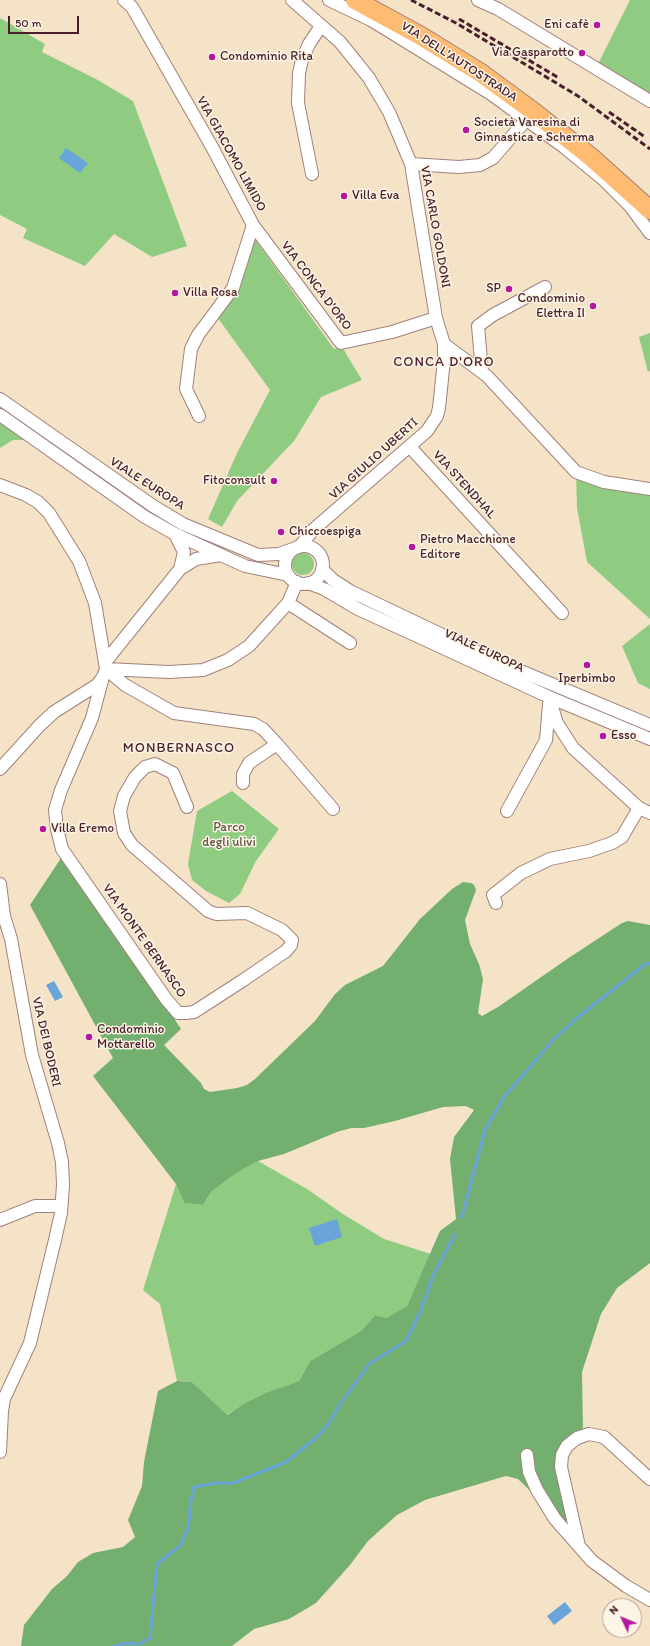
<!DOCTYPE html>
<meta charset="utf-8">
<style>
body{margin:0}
#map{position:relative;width:650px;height:1646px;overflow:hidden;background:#f5e3c8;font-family:Itim,sans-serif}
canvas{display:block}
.north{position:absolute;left:602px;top:1598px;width:40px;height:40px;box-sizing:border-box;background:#fcf5e5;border:1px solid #b59f9b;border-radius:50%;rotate:314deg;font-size:11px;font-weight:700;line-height:16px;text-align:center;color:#4a1f2b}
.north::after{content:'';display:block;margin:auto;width:14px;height:18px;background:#b5179e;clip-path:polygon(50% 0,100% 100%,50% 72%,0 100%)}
.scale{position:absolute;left:8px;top:16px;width:71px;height:18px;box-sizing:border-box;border:2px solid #4a1f2b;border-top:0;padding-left:5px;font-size:12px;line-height:14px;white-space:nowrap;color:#4a1f2b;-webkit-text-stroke:3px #fcf5e5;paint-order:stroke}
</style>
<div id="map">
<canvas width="650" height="1646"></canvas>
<div class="north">N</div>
<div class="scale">50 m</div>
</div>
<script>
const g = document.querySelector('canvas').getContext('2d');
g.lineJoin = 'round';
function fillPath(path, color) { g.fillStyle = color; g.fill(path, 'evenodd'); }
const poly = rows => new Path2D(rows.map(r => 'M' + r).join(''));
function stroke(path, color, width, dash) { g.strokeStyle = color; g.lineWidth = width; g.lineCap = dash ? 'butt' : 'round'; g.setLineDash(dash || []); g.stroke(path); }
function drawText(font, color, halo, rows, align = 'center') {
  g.font = font + ' Itim,sans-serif'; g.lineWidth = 3; g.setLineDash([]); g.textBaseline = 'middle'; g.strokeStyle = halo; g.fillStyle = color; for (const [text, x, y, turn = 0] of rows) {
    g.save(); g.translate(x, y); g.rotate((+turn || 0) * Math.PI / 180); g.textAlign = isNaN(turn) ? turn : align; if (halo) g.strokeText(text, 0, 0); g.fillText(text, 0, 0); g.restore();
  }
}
const green = poly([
 [630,0,650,0,650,96,597,66],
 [0,18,45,44,42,52,96,79,133,101,187,246,152,257,114,234,85,266,23,238,27,229,0,215],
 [254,238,334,349,342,347,362,380,321,397,294,441,237,501,222,527,208,519,237,453,270,390,217,317],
 [650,333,650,371,648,372,639,337],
 [0,421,27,440,13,440,0,448],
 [576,472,650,485,650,619,587,562,577,508],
 '292 564a11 11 0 1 1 22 0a11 11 0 1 1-22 0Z',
 [650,624,650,689,638,683,622,646],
 [232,791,279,829,256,861,240,894,229,903,206,891,192,880,188,864,197,811],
 [258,1161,307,1189,343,1214,384,1239,431,1254,407,1306,386,1318,375,1315,361,1331,310,1361,299,1381,265,1393,243,1404,226,1415,192,1382,177,1381,160,1304,143,1290,176,1184,184,1203,203,1205,211,1192,235,1174]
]);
const forest = poly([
 [65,852,181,1029,164,1045,201,1083,204,1089,210,1092,237,1088,247,1085,255,1079,315,1021,335,994,345,985,383,966,420,919,452,889,463,882,471,883,474,885,476,890,465,920,470,944,479,964,483,979,478,1013,482,1016,498,1007,570,957,622,923,628,921,650,925,650,1263,617,1288,601,1314,582,1372,583,1430,564,1444,569,1524,566,1526,518,1479,506,1476,499,1478,425,1500,397,1515,368,1541,350,1565,316,1603,289,1619,254,1629,232,1646,21,1646,24,1625,52,1589,67,1576,78,1562,93,1553,123,1547,135,1537,128,1520,142,1486,144,1462,158,1391,177,1381,192,1382,227,1415,243,1404,265,1393,299,1381,310,1361,361,1331,375,1315,386,1318,407,1306,440,1231,456,1219,450,1159,454,1137,474,1110,466,1106,443,1107,395,1121,364,1128,351,1128,337,1132,284,1154,258,1161,235,1174,211,1192,203,1205,184,1203,176,1184,93,1076,113,1058,30,905]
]);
const water = poly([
 [66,148,88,163,80,173,59,158],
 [54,981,63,997,55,1001,46,985],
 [337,1219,342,1237,315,1246,309,1228],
 [565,1602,572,1611,554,1625,547,1616]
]);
const stream = poly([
 [462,1217,485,1130,504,1097,554,1039,577,1018,644,965,650,963],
 [114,1646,127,1643,139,1644,150,1638,157,1564,180,1546,188,1529,191,1501,194,1487,215,1483,233,1483,261,1472,286,1462,317,1437,328,1425,339,1406,369,1364,406,1341,420,1313,433,1276,455,1234]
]);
const minor = poly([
 [124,0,132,7,212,147,253,225,341,343,392,332,436,318],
 [292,0,340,42,369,78,389,112,411,164,436,318,444,344,444,360,439,408,437,416,427,431,314,529,299,547],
 [329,0,371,20,491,94,564,147,603,179,630,206,650,233],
 [478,0,498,9,650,101],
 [411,164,459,167,480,165,493,158,526,120],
 [312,174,298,103,299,73,302,60,309,44,321,26],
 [444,344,487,376,576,472,604,482,650,489],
 [482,372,478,326,493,315,545,287],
 [0,399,153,506,183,524,258,555,279,554,293,549],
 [0,415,145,517,175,534,245,566,288,575],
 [199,416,186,389,191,349,198,335,233,288,253,225],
 [410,447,562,613],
 [0,485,26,495,38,502,49,513,79,561,95,603,106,669,103,677,97,685,54,712,40,725,0,769],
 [175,534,184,552,180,569],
 '285 565a19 19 0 1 1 38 0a19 19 0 1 1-38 0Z',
 [322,569,333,580,350,591,499,662,650,725],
 [297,582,288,603,350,643],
 [308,583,324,589,358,609,441,647,549,697,650,739],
 [106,661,180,569,196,559,221,555],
 [106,669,125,685,174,713,254,724,263,729,277,744,333,809],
 [106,669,169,672,203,670,228,660,249,646,288,603],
 [103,677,92,718,61,790,55,810,57,829,62,849,166,999,178,1013,186,1013,194,1012,242,981,286,951,291,945,292,940,282,930,247,913,216,914,208,911,132,845,124,833,120,811,124,796,135,777,145,767,155,764,173,773,187,807],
 [549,697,557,723,573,748,639,808,650,813],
 [243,783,243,774,249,763,277,744],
 [507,811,546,740,549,704],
 [0,884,4,916,11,939,32,1055,58,1143,62,1162,63,1185,61,1213,55,1240,30,1343,4,1399,2,1411,0,1452],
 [496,903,493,895,521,873,550,859,589,851,612,843,622,837,639,808],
 [0,1220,35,1206,61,1206],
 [527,1455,529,1472,537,1490,555,1519,592,1561,626,1586,650,1600],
 [579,1546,561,1467,562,1455,567,1446,577,1438,589,1434,604,1437,650,1479]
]);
const highway = poly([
 [355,0,421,36,481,73,534,112,591,157,650,210]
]);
const rail = poly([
 [411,0,456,23,578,96,650,149],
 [459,19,559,78],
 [609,112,645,137]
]);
const markers = [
 [597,25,4,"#b5179e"],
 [582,53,4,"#b5179e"],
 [212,57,4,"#b5179e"],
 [466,130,4,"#b5179e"],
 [344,196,4,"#b5179e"],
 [509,289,4,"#b5179e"],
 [175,293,4,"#b5179e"],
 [593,306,4,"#b5179e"],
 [274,481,4,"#b5179e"],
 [281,532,4,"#b5179e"],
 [412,547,4,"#b5179e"],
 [587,665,4,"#b5179e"],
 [603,736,4,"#b5179e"],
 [43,829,4,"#b5179e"],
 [89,1037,4,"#b5179e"]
];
const poiNames = [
 ["Eni cafè",589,25,"right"],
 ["Via Gasparotto",574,53,"right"],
 ["Condominio Rita",220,57],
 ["Società Varesina di",474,123],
 ["Ginnastica e Scherma",474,138],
 ["Villa Eva",352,196],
 ["SP",501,289,"right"],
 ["Villa Rosa",183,293],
 ["Condominio",585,299,"right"],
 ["Elettra II",585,314,"right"],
 ["Fitoconsult",266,481,"right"],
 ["Chiccoespiga",289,532],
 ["Pietro Macchione",420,540],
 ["Editore",420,555],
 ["Iperbimbo",587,679,"center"],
 ["Esso",611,736],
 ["Villa Eremo",51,829],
 ["Condominio",97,1030],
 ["Mottarello",97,1045]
];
const streetNames = [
 ["VIA DELL'AUTOSTRADA",459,62,33],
 ["VIA GIACOMO LIMIDO",231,154,61],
 ["VIA CARLO GOLDONI",435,227,80],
 ["VIA CONCA D'ORO",316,286,53],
 ["VIA GIULIO UBERTI",374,459,-42],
 ["VIALE EUROPA",147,484,33],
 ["VIA STENDHAL",464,485,48],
 ["VIALE EUROPA",484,651,25],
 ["VIA MONTE BERNASCO",144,941,55],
 ["VIA DEI BODERI",46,1042,77]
];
const parkNames = [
 ["Parco",229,828],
 ["degli ulivi",229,843]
];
const neighbourhoodNames = [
 ["CONCA D'ORO",444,362],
 ["MONBERNASCO",179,748]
];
fillPath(green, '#8fcc81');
fillPath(forest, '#73b06f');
fillPath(water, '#69a4da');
stroke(stream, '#69a4da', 3);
stroke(minor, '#a0817a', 14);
stroke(highway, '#a0817a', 20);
stroke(minor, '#fff', 12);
stroke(highway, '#ffbb71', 18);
stroke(rail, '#4a1f2b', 3, [6, 3]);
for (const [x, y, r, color] of markers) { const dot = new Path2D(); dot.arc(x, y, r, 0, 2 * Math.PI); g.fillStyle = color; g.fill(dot); stroke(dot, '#fcf5e5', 1.5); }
drawText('13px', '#4a1f2b', '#fcf5e5', poiNames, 'left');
drawText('13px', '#4a1f2b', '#fcf5e5', streetNames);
drawText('13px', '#5f5345', '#fcf5e5', parkNames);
g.letterSpacing = '1px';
drawText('14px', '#4a1f2b', '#fcf5e5', neighbourhoodNames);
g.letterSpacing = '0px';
</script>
